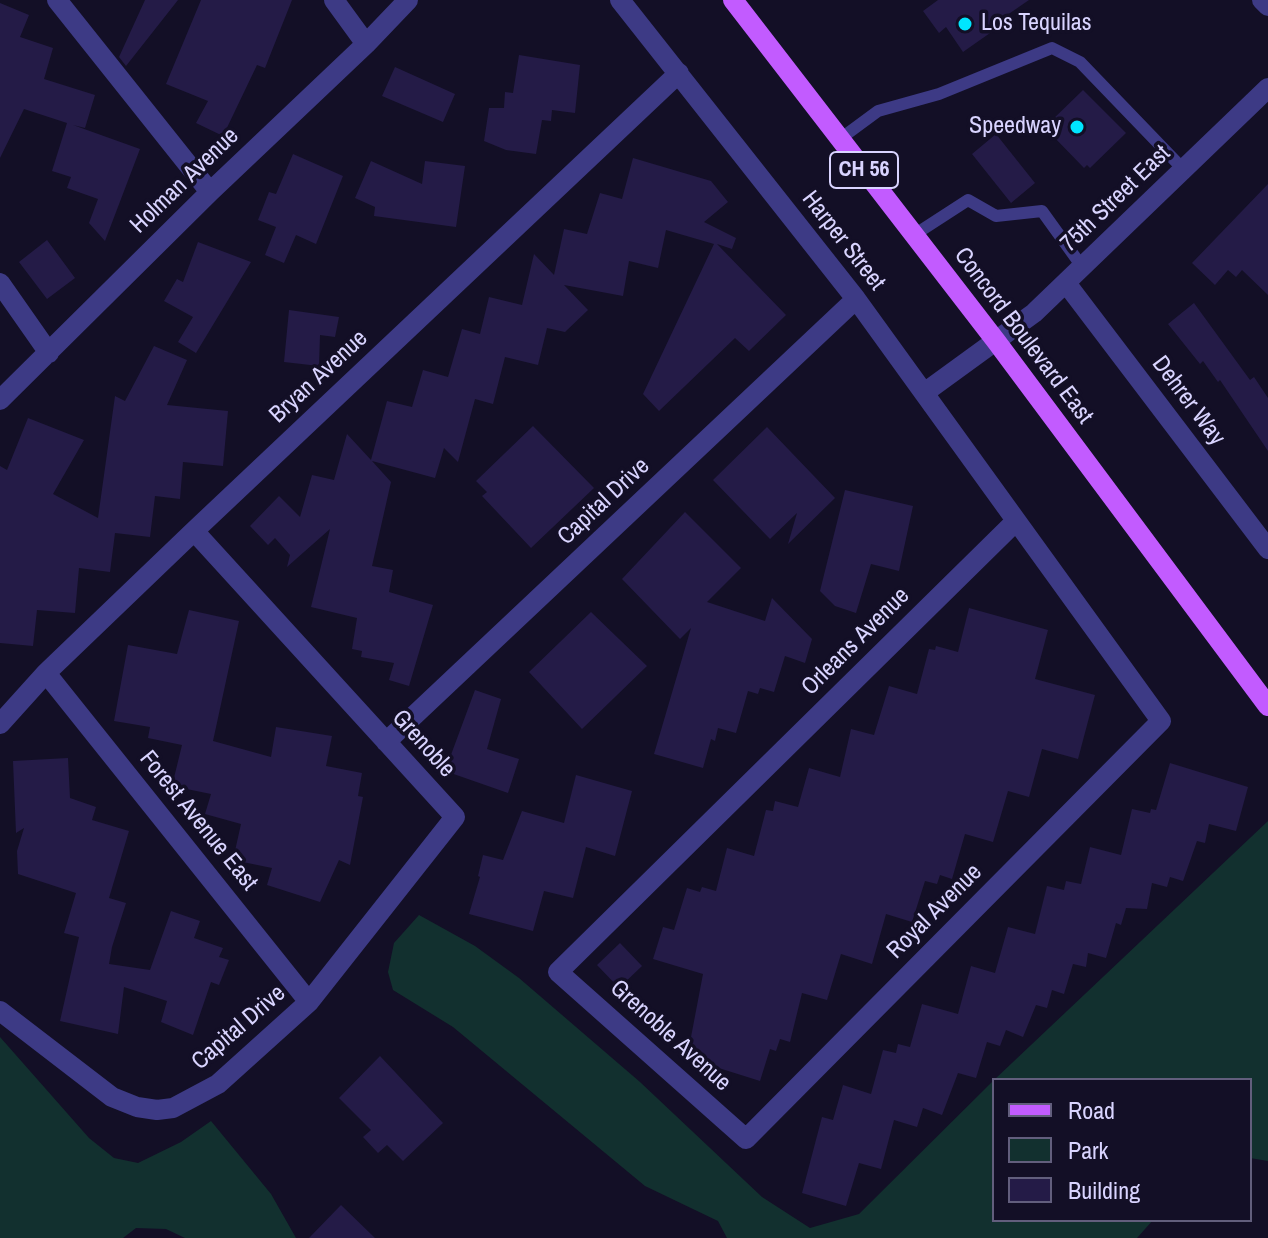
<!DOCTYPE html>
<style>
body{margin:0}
#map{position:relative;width:1268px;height:1238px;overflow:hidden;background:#130f26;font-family:"Archivo Narrow",sans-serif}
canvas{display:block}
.legend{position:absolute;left:992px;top:1078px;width:260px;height:144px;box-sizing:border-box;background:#130f26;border:2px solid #625e7d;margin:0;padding:10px 14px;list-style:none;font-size:24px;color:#d9d4ff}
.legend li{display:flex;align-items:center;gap:16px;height:40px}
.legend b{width:40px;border:2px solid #625e7d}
</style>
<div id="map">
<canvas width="1268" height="1238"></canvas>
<ul class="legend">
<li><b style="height:10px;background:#c25bff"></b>Road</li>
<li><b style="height:22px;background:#12302f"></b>Park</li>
<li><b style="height:22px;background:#241b47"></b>Building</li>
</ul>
</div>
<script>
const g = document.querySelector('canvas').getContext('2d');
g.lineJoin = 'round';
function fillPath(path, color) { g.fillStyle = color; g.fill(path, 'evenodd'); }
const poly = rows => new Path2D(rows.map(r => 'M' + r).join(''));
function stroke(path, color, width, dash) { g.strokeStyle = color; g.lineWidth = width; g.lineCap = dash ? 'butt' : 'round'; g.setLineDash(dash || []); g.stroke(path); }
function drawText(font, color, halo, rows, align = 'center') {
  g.font = font + ' "Archivo Narrow",sans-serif'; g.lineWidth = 7; g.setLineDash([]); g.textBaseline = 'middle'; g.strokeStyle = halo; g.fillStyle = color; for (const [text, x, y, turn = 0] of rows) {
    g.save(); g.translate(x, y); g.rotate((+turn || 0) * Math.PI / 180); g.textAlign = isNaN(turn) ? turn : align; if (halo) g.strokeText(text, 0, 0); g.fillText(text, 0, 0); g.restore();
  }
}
const green = poly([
 [1268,821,1268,1161,1250,1158,1250,1080,994,1080],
 [419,915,475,946,519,978,640,1082,762,1197,810,1228,859,1214,994,1080,994,1220,1153,1220,1137,1238,727,1238,718,1221,645,1186,453,1027,393,990,388,972,394,943],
 [0,1037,89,1138,114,1158,138,1163,181,1142,211,1121,271,1194,296,1238,185,1238,166,1229,136,1228,123,1238,0,1238]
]);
const building = poly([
 [145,0,178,0,126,66,119,57],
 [201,0,292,0,265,68,257,65,223,136,196,123,208,101,166,84],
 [938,0,1029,0,997,22,1000,26,963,52,946,27,939,33,923,11],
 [0,3,29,15,20,37,53,48,44,79,95,95,85,128,73,125,140,149,105,241,89,223,98,199,67,188,71,177,52,171,67,123,24,109,0,158],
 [519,55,580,65,575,113,552,110,551,121,542,120,536,154,506,150,484,141,489,108,504,108,505,92,513,93],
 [395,67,455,94,443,122,382,96],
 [1083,90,1126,133,1090,168,1087,165,1084,168,1051,134,1054,131,1048,124],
 [996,134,1035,183,1011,203,972,154],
 [293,154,343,176,316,244,296,235,284,263,265,255,276,227,258,220,269,192,276,194],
 [633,158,711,181,728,202,704,222,736,238,732,249,717,244,786,315,749,351,735,338,659,411,643,394,714,244,666,230,658,268,629,261,623,296,564,285,588,310,565,332,547,328,538,365,505,357,493,404,475,399,458,462,444,448,435,478,372,461,391,482,372,566,393,570,389,592,433,605,409,686,389,680,394,663,361,657,362,651,352,649,357,618,311,607,330,529,287,567,290,555,275,538,268,545,250,526,279,496,300,517,312,475,334,480,347,434,371,460,387,401,412,407,423,370,448,377,462,329,480,334,489,297,522,305,534,254,554,275,564,229,587,234,600,193,622,199],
 [371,161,422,184,425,161,465,166,456,227,374,216,375,207,355,198],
 [1268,184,1268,295,1242,270,1236,277,1228,270,1215,285,1192,263],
 [47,240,75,278,47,299,19,262],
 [198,242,251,262,196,353,178,342,193,317,164,301,177,279,183,282],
 [1194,303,1250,380,1254,377,1268,398,1268,451,1220,380,1218,382,1203,361,1200,364,1168,324],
 [289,310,339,317,335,337,320,335,319,366,284,362],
 [154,346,187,360,167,405,228,411,223,466,183,462,180,499,155,496,150,537,115,533,110,572,79,568,75,613,37,610,33,646,0,643,0,466,7,470,28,418,84,440,53,494,98,518,115,396,125,401],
 [533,426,594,488,531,548,482,496,487,492,476,481],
 [767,427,835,498,788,544,797,513,770,539,713,480],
 [845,490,913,506,899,571,871,564,856,613,835,606,820,591],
 [685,512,741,568,707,602,765,621,772,598,812,639,805,663,785,656,774,692,760,688,758,694,748,691,736,733,718,728,715,741,711,739,703,768,654,754,691,628,680,639,622,579],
 [969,608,1048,630,1035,679,1095,695,1078,759,1042,749,1029,797,1008,791,993,842,965,834,952,879,940,875,937,884,925,881,912,922,886,914,872,964,841,954,827,1000,802,993,790,1042,780,1039,776,1051,770,1049,760,1081,687,1058,703,974,653,959,663,927,674,930,687,888,700,892,702,887,716,891,727,848,754,856,766,810,773,811,775,801,798,807,809,768,840,777,851,729,874,735,889,686,917,694,929,649,935,650,936,646,958,652],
 [189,610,239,621,213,741,271,757,276,727,332,736,326,766,362,773,358,796,363,797,350,865,339,860,320,902,267,885,272,868,233,860,241,824,205,814,211,794,172,786,182,745,148,738,150,727,114,721,128,645,177,654],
 [591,612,647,666,582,729,529,672],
 [475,690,501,699,487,749,519,759,508,793,445,771],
 [68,758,70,798,96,807,92,820,129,831,109,898,126,903,112,947,109,964,150,970,171,911,200,921,194,938,223,948,219,957,229,960,219,985,211,982,193,1035,161,1022,167,1001,124,987,118,1034,60,1021,79,937,64,933,76,893,18,874,17,851,24,828,16,833,13,761],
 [1170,763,1248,787,1236,831,1209,824,1205,843,1197,841,1183,881,1170,877,1167,887,1152,883,1147,909,1126,908,1121,925,1116,923,1106,958,1088,953,1086,967,1073,964,1064,994,1052,990,1047,1008,1036,1005,1023,1037,1006,1030,1000,1046,987,1042,976,1078,958,1073,942,1115,923,1108,917,1127,894,1120,881,1169,859,1163,846,1206,802,1193,822,1117,833,1120,843,1085,871,1094,883,1050,896,1053,898,1044,910,1047,922,1004,958,1014,971,966,995,973,1008,927,1035,934,1047,886,1064,890,1066,881,1081,884,1090,847,1121,855,1132,809,1150,813,1151,809,1156,810],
 [576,775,632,791,615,856,586,847,573,898,544,891,533,931,469,914,480,877,478,876,483,855,503,860,522,811,564,823],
 [620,943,642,966,619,988,597,965],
 [380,1056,443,1123,403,1161,387,1145,378,1153,363,1137,371,1130,339,1098],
 [341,1205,375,1238,309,1238]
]);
const lane = poly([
 [840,139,878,111,939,94,1052,48,1080,62,1184,170],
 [914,235,968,200,996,216,1042,211,1083,268]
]);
const street = poly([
 [57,0,210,192],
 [334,0,366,44],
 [620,0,856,299,1161,721,746,1139,558,972,1015,522],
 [1262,0,1268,6],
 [0,283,49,353],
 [1066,283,1268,549],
 [924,393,1034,313,1268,88],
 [0,400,210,192,366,44,408,0],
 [46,673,309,1002],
 [0,724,46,673,194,531,679,73],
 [386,742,856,299],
 [0,1011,112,1097,137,1107,157,1110,173,1108,218,1084,309,1002,455,817,194,531]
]);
const primary = poly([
 [733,0,996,341,1268,706]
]);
const markers = [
 [965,24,8,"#00e5ff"],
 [1077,127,8,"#00e5ff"]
];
const shields = [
 [864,170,68]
];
const shieldNames = [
 ["CH 56",864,170]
];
const poiNames = [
 ["Los Tequilas",981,24],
 ["Speedway",1061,127,"right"]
];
const streetNames = [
 ["Holman Avenue",185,181,-44],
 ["75th Street East",1116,199,-44],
 ["Harper Street",843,241,52],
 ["Concord Boulevard East",1023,336,53],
 ["Bryan Avenue",319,377,-43],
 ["Dehrer Way",1188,401,53],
 ["Capital Drive",604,502,-43],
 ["Orleans Avenue",856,642,-45],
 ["Grenoble",423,744,48],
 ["Forest Avenue East",198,821,51],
 ["Royal Avenue",935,912,-45],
 ["Capital Drive",239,1028,-41],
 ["Grenoble Avenue",670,1036,42]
];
fillPath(green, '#12302f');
fillPath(building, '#241b47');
stroke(lane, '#3d3a85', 12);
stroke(street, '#3d3a85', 20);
stroke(primary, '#c25bff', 20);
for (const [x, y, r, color] of markers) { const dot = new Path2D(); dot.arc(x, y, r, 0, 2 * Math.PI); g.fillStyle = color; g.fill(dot); stroke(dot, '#130f26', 3); }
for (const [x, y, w] of shields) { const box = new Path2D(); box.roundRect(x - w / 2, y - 18, w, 36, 6); g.fillStyle = '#130f26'; g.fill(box); stroke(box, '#d9d4ff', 2); }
drawText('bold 22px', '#d9d4ff', null, shieldNames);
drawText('24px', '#d9d4ff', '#130f26', poiNames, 'left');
drawText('24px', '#d9d4ff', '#130f26', streetNames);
</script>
